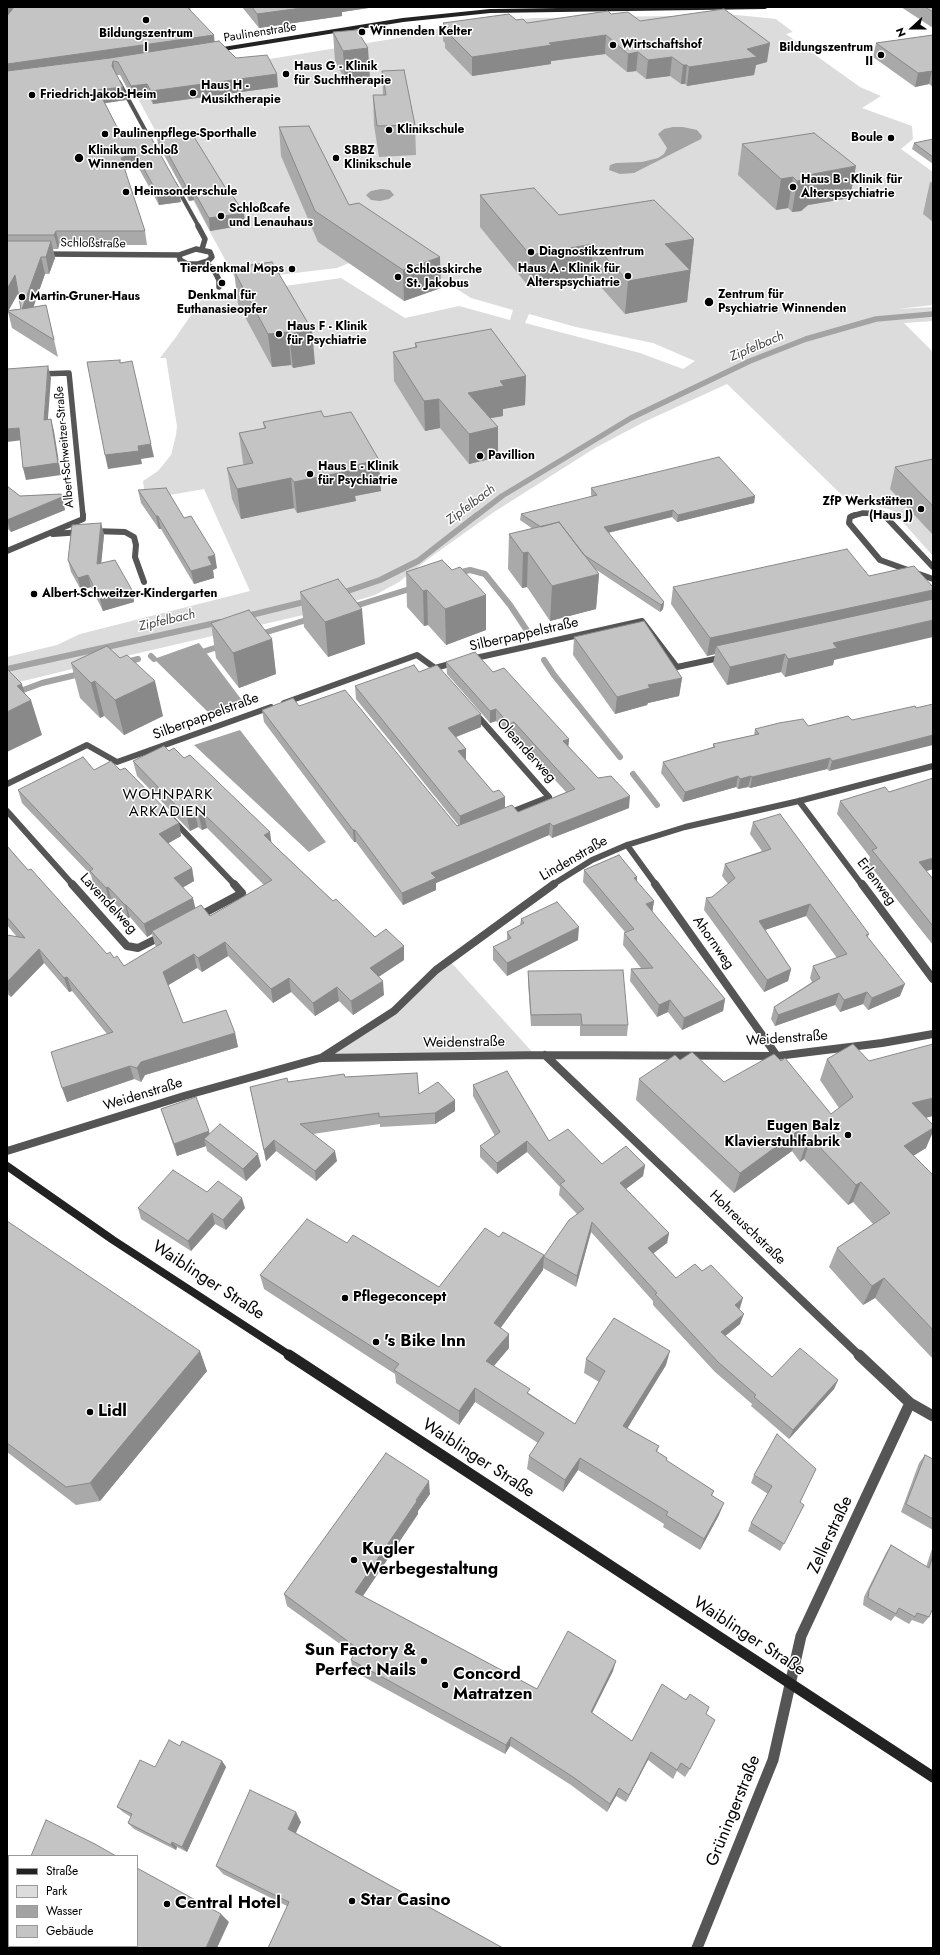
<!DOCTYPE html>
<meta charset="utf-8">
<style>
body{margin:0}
#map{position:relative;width:940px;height:1955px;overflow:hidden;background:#fff;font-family:Jost,sans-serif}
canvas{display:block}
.frame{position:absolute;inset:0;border:8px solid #000;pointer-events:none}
.legend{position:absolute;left:8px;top:1855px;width:130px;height:92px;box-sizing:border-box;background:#fff;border:1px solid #999;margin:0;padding:5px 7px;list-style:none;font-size:12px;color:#000}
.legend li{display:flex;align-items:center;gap:8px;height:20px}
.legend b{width:20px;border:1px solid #999}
.north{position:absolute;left:892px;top:8px;width:40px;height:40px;-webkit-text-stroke:3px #fff;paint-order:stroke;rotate:249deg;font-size:11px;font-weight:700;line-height:16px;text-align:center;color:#000}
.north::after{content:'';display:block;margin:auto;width:14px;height:18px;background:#000;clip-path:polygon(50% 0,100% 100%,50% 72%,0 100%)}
</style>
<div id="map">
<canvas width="940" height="1955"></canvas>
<div class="frame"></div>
<ul class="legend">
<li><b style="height:5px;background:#222"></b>Straße</li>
<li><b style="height:11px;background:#dcdcdc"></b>Park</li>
<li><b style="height:11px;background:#a3a3a3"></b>Wasser</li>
<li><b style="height:11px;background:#c4c4c4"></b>Gebäude</li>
</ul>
<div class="north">N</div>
</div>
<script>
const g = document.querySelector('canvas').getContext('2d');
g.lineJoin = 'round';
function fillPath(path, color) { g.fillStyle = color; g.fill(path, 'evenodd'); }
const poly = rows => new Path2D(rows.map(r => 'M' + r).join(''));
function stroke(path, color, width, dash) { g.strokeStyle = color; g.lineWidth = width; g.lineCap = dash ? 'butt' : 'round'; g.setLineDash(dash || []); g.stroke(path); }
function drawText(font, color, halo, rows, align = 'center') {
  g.font = font + ' Jost,sans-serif'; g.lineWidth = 3; g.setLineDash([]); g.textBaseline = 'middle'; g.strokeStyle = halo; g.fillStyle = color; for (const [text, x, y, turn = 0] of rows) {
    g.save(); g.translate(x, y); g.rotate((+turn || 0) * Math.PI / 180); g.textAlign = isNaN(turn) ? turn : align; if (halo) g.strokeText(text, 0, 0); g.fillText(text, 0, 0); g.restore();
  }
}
const green = poly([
 [737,15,776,19,793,32,786,34,860,87,881,96,862,108,912,126,913,139,901,149,933,172,933,305,898,309,933,307,933,321,904,323,933,352,933,556,892,510,845,498,727,384,644,422,595,448,494,512,428,559,399,582,375,595,325,610,113,659,7,685,7,657,57,645,80,634,250,591,204,489,147,499,144,489,143,481,158,471,171,455,176,435,177,426,166,358,160,358,176,337,204,296,216,296,341,278,405,318,459,306,510,320,513,310,471,298,394,249,376,252,337,268,236,280,129,82,404,37,450,26,534,18],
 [529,314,576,327,653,343,695,361,683,369,640,353,525,323],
 [449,960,535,1055,320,1058,394,1011]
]);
const water = poly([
 [673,127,683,127,697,130,702,136,701,139,634,173,620,174,609,170,610,165,616,163,642,162,658,158,664,154,667,148,658,134,664,129],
 [381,189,390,190,394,195,389,199,380,201,371,200,366,195,371,191],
 [199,643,244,703,210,714,154,659],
 [240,730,326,842,309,852,194,745]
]);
const streamFar1 = poly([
 [476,516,502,496,631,418,750,361,806,339,876,319,933,314]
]);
const stream = poly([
 [453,574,470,570,485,574,510,605,528,632],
 [339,594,380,580,418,561,477,515],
 [349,608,416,587],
 [243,617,312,600],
 [257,635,313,618],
 [205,651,224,645],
 [151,656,154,659],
 [544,660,554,675,620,757],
 [123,663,138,659],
 [7,669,220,622],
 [7,696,42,683,84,673],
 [633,774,657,805]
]);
const streetFar4 = poly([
 [119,82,151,141],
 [175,184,199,227]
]);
const streetFar3 = poly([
 [198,226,205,239,202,249],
 [196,249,210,252,212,257,208,261,198,264,187,264,180,260,179,255,196,249],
 [44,254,179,255],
 [203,263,211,267,216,274,219,280,219,287],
 [39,374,69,373,83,516],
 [852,516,863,513,883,514,885,516]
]);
const streetFar2 = poly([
 [855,515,850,517,849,523,880,560,933,579],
 [884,515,933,567],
 [93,531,125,532,134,537,136,545,135,557,144,582],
 [53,534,82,532],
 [7,551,83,519,83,515],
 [471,659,642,621,677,667,724,657],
 [284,703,417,655,435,668,457,662],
 [475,713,549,797,506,814],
 [7,784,87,745,117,762,271,707],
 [799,801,862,885],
 [7,811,73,885],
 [172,819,235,885],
 [627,845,656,885],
 [552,885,592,860,627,845,685,827,799,801,933,766]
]);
const streetFar1 = poly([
 [72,884,127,946,138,948,162,936],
 [655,884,777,1056],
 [862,884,933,979],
 [197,917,242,893,234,884],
 [545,1055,860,1356],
 [321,1058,394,1011,436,970,554,884],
 [7,1151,184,1096,320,1058,545,1055,777,1056,882,1043,933,1034]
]);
const street = poly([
 [859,1355,910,1403,933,1416],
 [697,1948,773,1760,801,1636,910,1403]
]);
const secondaryFar2 = poly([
 [217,50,403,20,490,11,765,7]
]);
const secondaryFar1 = poly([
 [7,1166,113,1240,291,1356]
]);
const secondary = poly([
 [289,1355,933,1777]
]);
const wall = poly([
 [7,7,190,7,191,11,214,42,236,58,278,87,153,104,149,97,133,99,120,75,117,75,126,100,105,103,119,131,126,135,181,202,159,205,137,165,125,170,145,231,147,245,59,245,58,249,53,249,55,258,49,274,45,274,33,307,46,305,58,357,12,328,8,312,7,314],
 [18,293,21,309,9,310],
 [242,7,375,7,342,12,342,16,259,28],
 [901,7,933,7,933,28],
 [611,14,640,21,767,62,756,65,754,75,687,86,685,84,681,84,670,76,646,79,636,71,627,72,605,54,551,61,551,64,472,76,445,48,445,43,443,41,443,23,516,20,527,23],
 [333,32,370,78,345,80,335,61],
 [933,35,933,87,929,84,915,87,873,57,876,43],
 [382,71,415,125,416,155,379,157,374,125,373,95,383,95],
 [279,127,349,205,441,288,404,301,318,242,281,156],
 [156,132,174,134,244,213,245,225,210,231,194,200,189,201,158,144],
 [933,139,933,164,912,149,914,143],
 [742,144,850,198,808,205,801,211,792,212,788,208,776,210,738,175],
 [930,182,933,182,933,222,923,214],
 [480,195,559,215,694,239,687,302,625,314,591,276,529,287,480,227],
 [250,265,315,364,293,368,291,365,272,367,238,304,234,271,250,268],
 [415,343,526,376,525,405,503,409,503,416,490,418,498,457,469,464,440,428,425,431,394,381,393,352,415,348],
 [324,417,381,491,355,496,356,501,297,513,294,508,241,519,232,499,227,468,244,465,243,463,239,433,264,428,263,422],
 [933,459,933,535,890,489,895,467],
 [7,486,20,496,61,494,65,510,11,532,7,528],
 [591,488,755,496,754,503,677,522,672,517,608,533,664,602,663,609,660,612,595,569,599,574,596,609,550,621,527,587,522,588,508,569,509,534,533,529,520,520,521,514,592,497,591,495],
 [138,490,184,518,217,568,213,570,214,578,194,584,161,529,159,529,141,503],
 [101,523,104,535,101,563,132,590,134,602,103,611,91,587,81,590,71,572,68,560],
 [452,570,486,595,486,630,446,645,428,625,424,626,407,607,406,572],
 [869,576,933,587,933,595,932,599,834,660,833,665,785,677,781,672,727,685,713,664,715,654,707,656,671,604,673,587],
 [300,592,365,644,328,657,304,627],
 [211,623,272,639,276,674,239,688,216,658],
 [574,637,682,678,679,696,648,703,647,705,615,714,573,655],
 [446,662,493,672,569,739,568,746,598,778,629,808,552,838,549,835,479,865,436,883,436,890,403,905,356,842,354,842,264,722,262,710,299,706,457,826,459,826,356,699,355,686,419,672,481,727,456,737,466,749,466,760,493,792,505,797,505,808,518,812,566,792,513,734,509,736,496,721,490,723,447,674],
 [71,663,163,716,124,735,104,716,100,718,80,698],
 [848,716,829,771,827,769,750,788,748,787,738,789,736,787,683,802,661,773,663,762,713,747,713,744,754,735,755,729,808,726],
 [133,761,272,843,333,901,375,937,404,946,404,960,378,977,384,995,353,1015,339,1001,315,1016,291,992,273,1003,228,956,202,972,197,968,168,985,183,1023,235,1033,238,1047,145,1075,141,1082,134,1079,67,1102,107,1034,72,991,69,992,44,963,11,997,7,994,7,935,17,937,7,925,7,846,28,870,107,954,114,958,124,966,157,947,155,945,152,934,147,937,130,917,128,918,111,899,109,900,93,883,91,875,22,803,18,790,94,770,120,770,179,823,181,836,168,843,192,868,194,881,183,887,195,908,210,916,264,885,207,828,202,830,198,827,190,831,137,776],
 [840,801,933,869,926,871,933,879,933,945,868,863,870,857,837,814],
 [753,822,869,934,867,938,900,996,868,1010,863,1004,840,1012,835,1005,775,1026,771,1019,774,1007,812,982,810,978,813,966,837,958,806,916,765,930,791,969,788,981,764,992,704,910,706,898,712,897,728,884,722,876,725,864,762,851,750,834],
 [584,870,637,877,637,882,654,901,652,912,725,999,723,1011,682,1030,668,1012,657,1017,630,981,631,969,641,968,623,945,624,933,625,932,583,882],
 [521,919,578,940,507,976,493,960,493,947,507,940,507,932,520,925],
 [528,971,628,1025,627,1036,580,1036,580,1026,531,1026,528,982],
 [827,1059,927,1118,926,1148,913,1156,933,1175,933,1359,875,1298,863,1305,829,1267,837,1248,873,1224,853,1202,848,1205,804,1159,800,1162,792,1151,734,1193,636,1100,639,1079,680,1060,724,1082,831,1114,839,1108,820,1080],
 [345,1077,419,1094,455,1111,435,1124,380,1127,380,1124,313,1134,337,1161,316,1181,276,1151,266,1161,250,1087,288,1082],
 [473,1085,549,1141,602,1164,645,1165,643,1176,626,1189,669,1233,667,1243,653,1253,676,1278,702,1271,740,1308,739,1309,740,1324,725,1336,772,1377,838,1380,834,1389,789,1439,751,1406,752,1404,715,1372,653,1305,653,1301,591,1232,576,1287,543,1268,543,1270,501,1327,509,1348,494,1366,530,1394,575,1424,599,1382,584,1373,586,1359,666,1365,627,1428,659,1446,657,1452,667,1458,666,1461,714,1491,712,1496,719,1515,700,1550,663,1527,664,1524,578,1470,563,1492,527,1469,529,1456,538,1443,475,1402,459,1425,396,1383,395,1374,264,1289,260,1275,347,1243,439,1287,499,1237,544,1256,577,1214,559,1195,560,1187,527,1152,497,1174,480,1157,480,1146,495,1136,473,1096],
 [161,1109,210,1134,261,1166,246,1181,207,1151,206,1146,177,1156,165,1121],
 [207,1192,245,1208,226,1230,215,1224,191,1251,141,1219,138,1208],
 [7,1221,207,1371,100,1501,76,1505,7,1452],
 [925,1455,933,1459,933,1530,901,1512,919,1463],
 [754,1475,804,1505,780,1551,748,1531,751,1523,768,1494,751,1483],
 [430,1494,418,1511,418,1514,363,1596,537,1689,613,1671,592,1713,632,1741,706,1714,690,1769,685,1777,677,1771,673,1779,648,1760,626,1802,616,1796,607,1812,571,1785,510,1746,505,1754,353,1671,351,1660,354,1654,287,1606,284,1594],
 [891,1545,926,1567,933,1546,933,1608,929,1617,923,1624,912,1620,909,1624,895,1616,891,1621,863,1605,864,1597,886,1553],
 [180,1746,222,1761,226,1767,187,1852,177,1847,176,1850,134,1829,128,1823,131,1817,123,1812,117,1807,155,1767],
 [301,1822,296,1833,503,1948,287,1906,223,1874,216,1866]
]);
const shadedWall = poly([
 [7,7,18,7,7,20],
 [309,7,375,7,342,12,342,16,259,28,257,14],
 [214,35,215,47,113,61,115,74,112,66,7,77,7,64],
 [606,35,605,54,551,61,551,64,472,76,472,57,549,43],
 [770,43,767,62,756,65,754,75,687,86,689,67,747,49],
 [368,48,370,78,345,80,343,51],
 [638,52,636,71,627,72,628,54],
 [672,57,670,76,646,79,648,60],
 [683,65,687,65,685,84,681,84],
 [932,70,929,84,915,87,918,73],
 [277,74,278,87,153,104,151,91],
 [147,84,149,97,133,99,131,86],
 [123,87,126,100,100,104,98,90],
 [135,152,137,165,123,171,121,158],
 [856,166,850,198,808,205,801,211,792,212,797,181,813,174],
 [793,177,788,208,776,210,781,179],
 [179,188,181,202,159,205,156,191],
 [187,188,192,188,194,200,189,201],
 [244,213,245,225,210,231,209,218],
 [56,231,59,245,58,249,54,235],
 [694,239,687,302,625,314,628,281,665,244],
 [51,241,55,258,49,274,46,257],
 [593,244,591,276,529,287,530,255],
 [41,257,45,274,28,323,22,309],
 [440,257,441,288,404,301,403,270],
 [15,275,19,292,8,311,7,311,8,312,7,314,7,289],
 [312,330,315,364,293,368,289,334],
 [288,332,291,365,272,367,268,334],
 [48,366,51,378,47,432,44,420],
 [526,376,525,405,503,409,503,416,469,422,468,393,500,381],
 [439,399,440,428,425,431,424,401],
 [51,419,54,431,61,475,26,480,23,468],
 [498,427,498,457,469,464,469,434],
 [19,428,23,440,7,442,7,429],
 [151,444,154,457,141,459,142,464,108,469,105,455,138,446],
 [379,460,381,491,355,496,356,501,297,513,294,482,351,466],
 [291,478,294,508,241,519,237,489],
 [755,496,754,503,677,522,678,515],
 [62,497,65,510,11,532,7,520],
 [673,510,672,517,603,534,604,527],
 [156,516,158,516,161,529,159,529],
 [101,523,104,535,100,576,97,564],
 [528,552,527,587,522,588,523,553],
 [215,555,217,568,213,570,214,578,194,584,191,571,208,557],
 [599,574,596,609,550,621,552,586],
 [88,575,91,587,81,590,78,578],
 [132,590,134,602,103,611,100,599],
 [427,590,428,625,424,626,423,591],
 [933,590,933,595,930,607,716,646,715,654,707,656,710,638],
 [486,595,486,630,446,645,445,609],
 [664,602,663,609,660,612,661,605],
 [362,609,365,644,328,657,325,622],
 [933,620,933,637,834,660,833,665,785,677,788,659,833,643],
 [272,639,276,674,239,688,233,653],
 [785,654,781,672,727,685,730,667],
 [682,678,679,696,648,703,647,705,615,714,617,697,648,685],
 [95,681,104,716,100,718,91,683],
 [155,681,163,716,124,735,115,700],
 [22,684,27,702,31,700,42,735,7,752,7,712,17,686],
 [496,709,496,721,490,723,490,711],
 [481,714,481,727,448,740,448,728],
 [514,722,513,734,509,736,509,724],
 [933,735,933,745,829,771,832,761],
 [569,739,568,751,563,741],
 [466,749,466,761,458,751],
 [830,758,827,769,750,788,752,777],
 [738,776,736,787,683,802,685,792],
 [751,776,748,787,738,789,740,779],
 [630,796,629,808,552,838,553,826],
 [505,797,505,810,460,828,460,816],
 [195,812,198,827,190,831,187,817],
 [204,814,207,828,202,830,199,816],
 [179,823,181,836,162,847,159,834],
 [550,823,549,835,436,883,436,890,403,905,402,893,431,873],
 [353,830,355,830,356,842,354,842],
 [270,832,272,846,264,835],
 [933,858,933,869,914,875,919,862],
 [192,868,194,881,177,891,174,878],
 [637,877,636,889,634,878],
 [108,887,111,899,109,900,106,888],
 [193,898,196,911,152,931,152,934,147,937,144,924],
 [654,901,652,914,646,904],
 [810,904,806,916,756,933,759,921],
 [125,905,126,905,130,917,128,918],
 [579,927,578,940,507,976,507,963],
 [225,942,228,956,202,972,198,958],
 [404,946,404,960,371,982,370,968],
 [39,949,44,963,11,997,7,987,7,982],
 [194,954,197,968,167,986,163,972],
 [791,969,788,981,764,992,767,980],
 [67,977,72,991,69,992,64,978],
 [289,978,291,992,273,1003,271,989],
 [383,981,384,995,353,1015,351,1001],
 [905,984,900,996,868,1010,872,998],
 [337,987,339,1001,315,1016,313,1003],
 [867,992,863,1004,840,1012,844,1000],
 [839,993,835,1005,775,1026,778,1015],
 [725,999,723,1011,682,1030,684,1018],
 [670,1000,668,1012,657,1017,659,1005],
 [235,1033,238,1047,145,1075,141,1082,137,1068,141,1062],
 [130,1066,134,1079,67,1102,62,1088],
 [933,1098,933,1116,903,1124,912,1103],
 [455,1100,455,1111,435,1124,435,1113],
 [933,1128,933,1132,926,1148,895,1167,904,1146],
 [799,1130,792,1151,734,1193,740,1173],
 [209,1131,212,1143,204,1139,206,1146,177,1156,174,1144],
 [811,1138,804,1159,800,1162,807,1141],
 [274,1140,276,1151,266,1161,264,1150],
 [527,1141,527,1152,497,1174,497,1163],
 [335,1151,337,1161,316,1181,315,1171],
 [258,1154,261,1166,246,1181,243,1169],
 [645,1165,643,1176,619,1194,620,1183],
 [861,1182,853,1202,848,1205,856,1185],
 [242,1198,245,1208,226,1230,223,1220],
 [212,1213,215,1224,191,1251,188,1241],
 [592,1222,591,1232,576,1287,577,1276],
 [669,1233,667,1243,646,1259,648,1248],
 [544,1255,543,1270,494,1337,494,1323],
 [884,1278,875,1298,863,1305,872,1286],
 [743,1298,740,1308,732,1315,735,1305],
 [744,1314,740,1324,718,1342,721,1332],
 [509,1334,509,1348,486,1375,486,1361],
 [200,1351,207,1371,100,1501,90,1483],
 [670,1351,666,1365,621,1439,623,1426],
 [838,1380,834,1389,789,1439,793,1430],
 [475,1388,475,1402,459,1425,459,1411],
 [580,1458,578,1470,563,1492,565,1480],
 [429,1481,430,1494,418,1511,418,1514,358,1603,355,1592],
 [724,1503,719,1515,700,1550,704,1539],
 [616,1661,613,1671,588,1721,591,1712],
 [511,1737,510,1746,505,1754,506,1745],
 [651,1752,648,1760,626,1802,629,1795],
 [222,1761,226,1767,187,1852,182,1847],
 [619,1788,616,1796,607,1812,610,1804],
 [296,1812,301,1822,293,1838,288,1829],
 [172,1842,177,1847,176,1850,171,1845],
 [221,1914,229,1922,217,1948,206,1948]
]);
const building = poly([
 [14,7,187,7,214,35,7,64,7,16,14,7],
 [252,7,309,7,257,14,252,7],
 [925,7,933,7,933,12,925,7],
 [724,9,770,43,747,49,757,57,689,67,687,65,683,65,672,57,648,60,638,52,628,54,606,35,549,43,552,45,472,57,445,30,450,29,443,23,509,14,516,20,523,19,527,23,608,11,611,14,628,12,640,21,724,9],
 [357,30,368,48,343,51,333,32,357,30],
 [933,35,933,71,918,73,876,43,933,35],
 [219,41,236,58,267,55,277,74,151,91,147,84,131,86,118,62,113,61,112,66,123,87,98,90,119,131,124,131,126,135,148,132,179,188,156,191,135,152,121,158,145,231,56,231,54,235,7,235,7,71,110,58,219,41],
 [404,70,415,125,377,126,373,95,386,95,382,71,404,70],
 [309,126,349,205,359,203,440,257,403,270,315,211,279,127,309,126],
 [173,130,174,134,191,132,228,192,230,192,244,213,209,218,192,188,187,188,156,132,173,130],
 [814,133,856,166,813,174,806,179,797,181,793,177,781,179,742,144,814,133],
 [933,139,933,157,914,143,933,139],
 [534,188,559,215,654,200,694,239,665,244,690,270,628,281,593,244,530,255,480,195,534,188],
 [7,241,51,241,46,257,41,257,22,309,46,305,54,340,7,311,21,309,15,275,7,289,7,241],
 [272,262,312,330,289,334,288,332,268,334,234,271,251,267,250,265,272,262],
 [491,329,526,376,500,381,504,386,468,393,498,427,469,434,439,399,424,401,393,352,417,347,415,343,491,329],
 [120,360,120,363,132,361,151,444,138,446,139,451,105,455,87,362,120,360],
 [48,366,44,420,51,419,58,463,23,468,19,428,7,429,7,369,48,366],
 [321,411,324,417,351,412,379,460,351,466,354,470,294,482,291,478,237,489,227,468,253,463,239,433,266,428,263,422,321,411],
 [719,457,755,496,678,515,673,510,604,527,664,602,661,605,584,555,559,522,541,527,521,514,597,495,591,488,719,457],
 [933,459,933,506,895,467,933,459],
 [7,486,20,496,61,494,62,497,7,520,7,486],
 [166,488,184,518,191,516,215,555,208,557,212,565,191,571,158,516,156,516,138,490,166,488],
 [559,522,599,574,552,586,528,552,523,553,509,534,559,522],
 [101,523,97,564,115,560,132,590,100,599,88,575,78,578,68,560,72,525,101,523],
 [847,549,869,576,914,566,933,587,933,590,710,638,673,587,847,549],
 [442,560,452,570,460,567,486,595,445,609,427,590,423,591,406,572,442,560],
 [338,579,362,609,325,622,300,592,338,579],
 [933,599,933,620,833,643,837,648,788,659,785,654,730,667,716,646,933,599],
 [249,610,272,639,233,653,211,623,249,610],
 [644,621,682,678,648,685,650,688,617,697,574,637,644,621],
 [107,646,120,658,127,655,155,681,115,700,95,681,91,683,71,663,107,646],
 [475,652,493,672,504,668,569,739,563,741,598,778,611,776,630,796,553,826,550,823,479,853,431,873,436,878,402,893,355,830,353,830,262,710,293,698,299,706,345,690,457,826,512,805,518,812,575,789,514,722,509,724,496,709,490,711,446,662,475,652],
 [414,665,419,672,437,665,481,714,448,728,466,749,458,751,493,792,499,790,505,797,460,816,355,686,414,665],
 [7,669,22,684,17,686,31,700,7,712,7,669],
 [933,704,933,735,832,761,830,758,752,777,751,776,740,779,738,776,685,792,663,762,715,747,713,744,759,734,755,729,779,723,803,719,808,726,848,716,852,720,915,706,916,708,933,704],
 [164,746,169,751,174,748,184,758,190,755,270,832,264,835,281,852,333,901,336,899,375,937,386,929,404,946,370,968,383,981,351,1001,337,987,313,1003,289,978,271,989,225,942,198,958,194,954,163,972,183,1023,226,1010,235,1033,141,1062,137,1068,130,1066,62,1088,51,1052,113,1032,67,977,64,978,39,949,7,982,7,935,25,938,7,917,7,846,28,870,31,869,107,954,110,952,114,958,117,956,124,966,162,943,152,931,201,905,210,916,272,880,204,814,199,816,195,812,187,817,133,761,164,746],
 [83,757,94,770,111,761,120,770,125,768,179,823,159,834,192,868,174,878,193,898,144,924,126,905,125,905,108,887,106,888,90,871,93,869,18,790,83,757],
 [933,778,933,858,919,862,933,879,933,926,872,850,877,848,840,801,885,787,889,792,933,778],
 [780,814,869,934,866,935,905,984,872,998,867,992,844,1000,839,993,778,1015,774,1007,820,978,813,966,847,954,810,904,759,921,791,969,767,980,706,898,712,897,735,878,725,864,771,849,753,822,780,814],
 [619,855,637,877,634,878,654,901,646,904,725,999,684,1018,670,1000,659,1005,631,969,653,968,624,933,634,929,584,870,619,855],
 [557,902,579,927,507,963,493,947,511,938,507,932,524,923,521,919,557,902],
 [623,970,628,1025,582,1025,581,1014,531,1015,528,971,623,970],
 [853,1044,869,1061,933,1044,933,1098,912,1103,933,1125,933,1128,904,1146,933,1175,933,1330,884,1278,872,1286,837,1248,890,1213,861,1182,856,1185,811,1138,807,1141,799,1130,740,1173,639,1079,675,1055,680,1060,692,1052,724,1082,774,1054,781,1061,785,1058,831,1114,853,1097,827,1059,853,1044],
 [507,1071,549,1141,568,1129,602,1164,626,1146,645,1165,620,1183,669,1233,648,1248,676,1278,695,1264,702,1271,711,1265,743,1298,735,1305,744,1314,721,1332,772,1377,800,1348,838,1380,793,1430,754,1397,756,1395,718,1362,655,1294,657,1293,592,1222,577,1276,544,1257,544,1256,569,1220,584,1209,560,1184,565,1181,527,1141,497,1163,480,1146,500,1132,473,1085,507,1071],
 [417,1073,419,1094,438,1082,455,1100,435,1113,379,1117,379,1113,300,1124,335,1151,315,1171,274,1140,264,1150,250,1087,287,1078,288,1082,344,1074,345,1077,417,1073],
 [196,1097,209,1131,174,1144,161,1109,196,1097],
 [220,1124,258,1154,243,1169,204,1139,220,1124],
 [173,1170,207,1192,218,1181,242,1198,223,1220,212,1213,188,1241,138,1208,173,1170],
 [307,1219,347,1243,353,1235,439,1287,485,1228,499,1237,503,1232,544,1255,494,1323,509,1334,486,1361,530,1389,527,1393,575,1424,605,1371,586,1359,614,1318,670,1351,623,1426,659,1446,656,1451,667,1458,666,1460,714,1491,711,1495,724,1503,704,1539,666,1515,668,1512,580,1458,565,1480,529,1456,544,1433,475,1388,459,1411,394,1370,399,1364,260,1275,307,1219],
 [7,1221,200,1351,90,1483,66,1487,7,1443,7,1221],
 [777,1434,816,1469,800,1502,804,1505,784,1544,751,1523,772,1486,754,1475,777,1434],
 [386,1453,429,1481,416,1500,417,1501,355,1592,537,1689,568,1631,616,1661,591,1712,632,1741,662,1684,686,1700,690,1694,709,1707,706,1714,715,1720,690,1769,681,1763,677,1770,651,1752,629,1795,619,1788,610,1804,573,1777,511,1737,506,1745,351,1660,357,1648,284,1594,386,1453],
 [925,1455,933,1459,933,1519,906,1504,925,1455],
 [891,1545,929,1568,933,1555,933,1608,929,1617,917,1613,915,1617,899,1608,896,1614,868,1598,869,1590,891,1545],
 [169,1740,180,1746,182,1741,222,1761,182,1847,172,1842,171,1845,128,1823,132,1814,117,1807,140,1760,155,1767,169,1740],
 [250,1790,296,1812,288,1829,503,1948,268,1948,289,1902,216,1866,250,1790],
 [46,1820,95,1844,116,1856,31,1856,46,1820],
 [7,1864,9,1865,9,1946,137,1946,137,1868,221,1914,206,1948,7,1948,7,1864]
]);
const markers = [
 [146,20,4,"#000"],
 [362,32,4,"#000"],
 [613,45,4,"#000"],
 [881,55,4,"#000"],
 [286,74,4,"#000"],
 [193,93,4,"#000"],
 [32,95,4,"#000"],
 [389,130,4,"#000"],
 [105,134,4,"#000"],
 [891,138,4,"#000"],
 [79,158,5,"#000"],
 [336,158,4,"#000"],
 [793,187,4,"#000"],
 [126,192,4,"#000"],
 [221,216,4,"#000"],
 [531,252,4,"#000"],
 [292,269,4,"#000"],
 [628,276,4,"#000"],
 [398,277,4,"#000"],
 [222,283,4,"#000"],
 [22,297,4,"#000"],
 [709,302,5,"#000"],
 [279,334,4,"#000"],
 [480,456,4,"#000"],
 [310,474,4,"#000"],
 [921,509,4,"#000"],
 [34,594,4,"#000"],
 [848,1135,4,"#000"],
 [345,1298,4,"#000"],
 [376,1342,4,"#000"],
 [90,1412,4,"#000"],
 [354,1560,4,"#000"],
 [424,1661,4,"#000"],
 [445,1685,4,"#000"],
 [352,1901,4,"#000"],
 [167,1904,4,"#000"]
];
const farPoinames = [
 ["Winnenden Kelter",370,32],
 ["Bildungszentrum",146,34,"center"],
 ["I",146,48,"center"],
 ["Wirtschaftshof",621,45],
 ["Bildungszentrum",873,48,"right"],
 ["II",873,62,"right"],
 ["Haus G - Klinik",294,67],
 ["für Suchttherapie",294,81],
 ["Haus H -",201,86],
 ["Musiktherapie",201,100],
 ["Friedrich-Jakob-Heim",40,95],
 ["Klinikschule",397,130],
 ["Paulinenpflege-Sporthalle",113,134],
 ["Boule",883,138,"right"],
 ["Klinikum Schloß",88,151],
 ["Winnenden",88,165],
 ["SBBZ",344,151],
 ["Klinikschule",344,165],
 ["Haus B - Klinik für",801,180],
 ["Alterspsychiatrie",801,194],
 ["Heimsonderschule",134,192],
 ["Schloßcafe",229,209],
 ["und Lenauhaus",229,223],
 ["Diagnostikzentrum",539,252],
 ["Tierdenkmal Mops",284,269,"right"],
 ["Haus A - Klinik für",620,269,"right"],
 ["Alterspsychiatrie",620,283,"right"],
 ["Schlosskirche",406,270],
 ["St. Jakobus",406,284],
 ["Zentrum für",718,295],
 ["Psychiatrie Winnenden",718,309],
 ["Denkmal für",222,296,"center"],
 ["Euthanasieopfer",222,310,"center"],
 ["Martin-Gruner-Haus",30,297],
 ["Haus F - Klinik",287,327],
 ["für Psychiatrie",287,341],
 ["Pavillion",488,456],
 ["Haus E - Klinik",318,467],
 ["für Psychiatrie",318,481],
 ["ZfP Werkstätten",913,502,"right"],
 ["(Haus J)",913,516,"right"],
 ["Albert-Schweitzer-Kindergarten",42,594]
];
const farStreetnames = [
 ["Paulinenstraße",260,33,-9],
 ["Schloßstraße",93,244,1],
 ["Albert-Schweitzer-Straße",65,447,-95]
];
const farWaternames = [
 ["Zipfelbach",757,347,-23],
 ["Zipfelbach",471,505,-37],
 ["Zipfelbach",167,621,-13]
];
const streetNames = [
 ["Silberpappelstraße",524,635,-13],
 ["Silberpappelstraße",206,717,-20],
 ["Oleanderweg",526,751,48],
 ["Lindenstraße",574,859,-30],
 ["Erlenweg",876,882,53],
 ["Lavendelweg",108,904,47],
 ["Ahornweg",713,943,55],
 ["Weidenstraße",787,1039,-4],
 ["Weidenstraße",464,1043,-1],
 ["Weidenstraße",143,1095,-17],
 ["Hohreuschstraße",747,1228,44]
];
const poiNames = [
 ["Eugen Balz",840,1127],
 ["Klavierstuhlfabrik",840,1143],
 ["Pflegeconcept",353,1298,"left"]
];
const neighbourhoodNames = [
 ["WOHNPARK",168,795],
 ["ARKADIEN",168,812]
];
const nearStreetnames = [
 ["Waiblinger Straße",208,1281,33],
 ["Waiblinger Straße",478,1459,33],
 ["Zellerstraße",831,1535,-65],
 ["Waiblinger Straße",749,1637,33],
 ["Grüningerstraße",734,1811,-68]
];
const nearPoinames = [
 ["'s Bike Inn",384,1342],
 ["Lidl",98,1412],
 ["Kugler",362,1550],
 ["Werbegestaltung",362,1570],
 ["Sun Factory &",416,1651,"right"],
 ["Perfect Nails",416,1671,"right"],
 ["Concord",453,1675],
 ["Matratzen",453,1695],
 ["Star Casino",360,1901],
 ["Central Hotel",175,1904]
];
fillPath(green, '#dcdcdc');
fillPath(water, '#a3a3a3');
stroke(streamFar1, '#a3a3a3', 5.5);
stroke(stream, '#a3a3a3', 6);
stroke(streetFar4, '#555', 4);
stroke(streetFar3, '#555', 5.5);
stroke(streetFar2, '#555', 6);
stroke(streetFar1, '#555', 8);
stroke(street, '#555', 11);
stroke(secondaryFar2, '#222', 4);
stroke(secondaryFar1, '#222', 8);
stroke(secondary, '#222', 11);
fillPath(wall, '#a9a9a9');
fillPath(shadedWall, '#898989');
fillPath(building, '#c4c4c4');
stroke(building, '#898989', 1);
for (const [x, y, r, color] of markers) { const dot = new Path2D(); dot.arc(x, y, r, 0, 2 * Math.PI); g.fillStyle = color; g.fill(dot); stroke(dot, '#fff', 1.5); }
drawText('bold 12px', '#000', '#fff', farPoinames, 'left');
drawText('12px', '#000', '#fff', farStreetnames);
drawText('italic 13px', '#444', '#fff', farWaternames);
drawText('14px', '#000', '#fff', streetNames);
drawText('bold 14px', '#000', '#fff', poiNames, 'right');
g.letterSpacing = '1px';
drawText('15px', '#000', '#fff', neighbourhoodNames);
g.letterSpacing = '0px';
drawText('17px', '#000', '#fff', nearStreetnames);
drawText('bold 17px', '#000', '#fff', nearPoinames, 'left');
</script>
